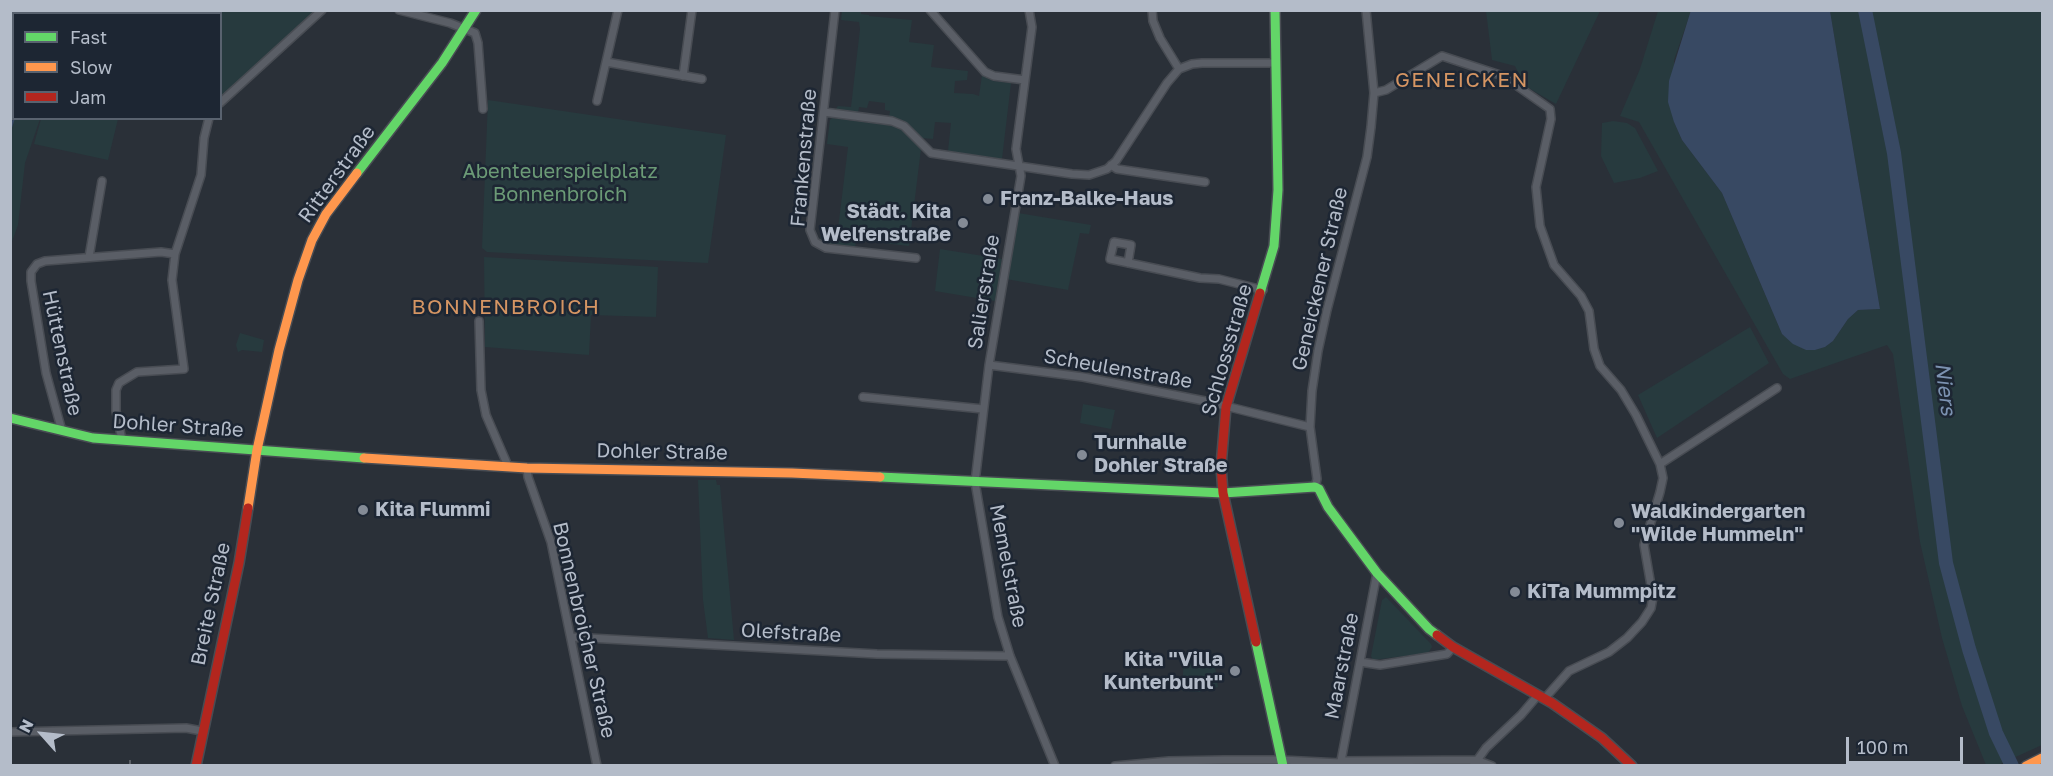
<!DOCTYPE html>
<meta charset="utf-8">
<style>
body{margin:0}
#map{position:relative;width:2053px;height:776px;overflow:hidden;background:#2a3038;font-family:"Golos Text",sans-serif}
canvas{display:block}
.frame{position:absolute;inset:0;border:12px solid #b4bcc9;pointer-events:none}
.legend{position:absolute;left:12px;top:12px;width:210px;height:108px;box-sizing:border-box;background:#1d2633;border:2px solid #59626f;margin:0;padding:8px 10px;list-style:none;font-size:18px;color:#b4bcc9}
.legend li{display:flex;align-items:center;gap:12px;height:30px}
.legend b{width:30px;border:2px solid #59626f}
.north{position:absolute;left:12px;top:704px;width:60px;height:60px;-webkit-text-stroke:4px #1d2633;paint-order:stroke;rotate:297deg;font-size:16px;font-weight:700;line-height:24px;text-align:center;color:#b4bcc9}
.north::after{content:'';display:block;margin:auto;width:21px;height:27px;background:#b4bcc9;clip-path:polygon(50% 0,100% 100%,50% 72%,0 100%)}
.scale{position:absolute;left:1846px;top:737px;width:117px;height:27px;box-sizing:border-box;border:3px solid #b4bcc9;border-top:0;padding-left:8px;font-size:18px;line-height:21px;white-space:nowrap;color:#b4bcc9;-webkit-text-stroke:4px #1d2633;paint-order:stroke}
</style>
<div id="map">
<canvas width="2053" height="776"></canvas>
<div class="frame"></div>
<ul class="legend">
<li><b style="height:8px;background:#63d668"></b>Fast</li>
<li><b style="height:8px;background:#ff974d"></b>Slow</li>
<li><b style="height:8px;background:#b3261e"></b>Jam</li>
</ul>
<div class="north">N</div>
<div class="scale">100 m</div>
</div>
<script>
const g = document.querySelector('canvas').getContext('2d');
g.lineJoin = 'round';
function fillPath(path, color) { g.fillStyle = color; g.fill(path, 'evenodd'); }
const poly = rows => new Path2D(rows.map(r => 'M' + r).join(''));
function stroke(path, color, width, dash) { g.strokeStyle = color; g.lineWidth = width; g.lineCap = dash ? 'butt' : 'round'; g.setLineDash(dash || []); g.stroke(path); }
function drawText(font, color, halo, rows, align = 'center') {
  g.font = font + ' "Golos Text",sans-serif'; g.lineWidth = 5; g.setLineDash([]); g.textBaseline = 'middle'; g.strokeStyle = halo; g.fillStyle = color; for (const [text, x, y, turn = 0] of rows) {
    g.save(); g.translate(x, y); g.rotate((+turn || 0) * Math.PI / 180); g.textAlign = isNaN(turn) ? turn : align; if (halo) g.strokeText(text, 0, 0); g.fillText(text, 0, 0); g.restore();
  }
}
const green = poly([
 [10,11,138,11,137,14,14,14,14,118,40,119,25,163,18,225,11,244,10,123,13,86,10,57],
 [141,11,141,10,314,11,221,98,220,14,141,13],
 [842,11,861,11,861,14,869,15,869,16,912,20,909,42,934,45,931,67,968,71,967,80,955,81,954,93,973,94,979,96,982,75,993,81,1011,83,1002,159,948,151,951,123,935,122,933,139,922,138,904,121,889,117,890,111,885,110,885,103,869,101,867,108,859,107,858,113,835,110,838,106,851,107,860,29,859,22,841,20],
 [1486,11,1600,11,1556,104,1525,86,1515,66,1492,60],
 [1658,11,1691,11,1674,60,1674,122,1682,140,1722,193,1782,334,1806,350,1815,350,1825,347,1833,341,1848,319,1858,310,1880,309,1830,11,2042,11,2042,745,1998,765,1986,765,1962,706,1942,638,1920,542,1893,354,1887,345,1790,379,1783,374,1639,122,1620,116,1640,69],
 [488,100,726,135,708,263,487,252,482,248],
 [832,118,895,126,904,131,921,149,909,246,856,240,855,249,829,246,820,242,821,236,837,237,848,147,827,144,830,120],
 [41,119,118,119,108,160,34,144],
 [1613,121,1627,123,1635,128,1658,171,1640,178,1614,183,1601,156,1602,123],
 [1018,213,1091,225,1089,234,1080,233,1068,290,1006,279],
 [940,249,1002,259,995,301,935,291],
 [484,257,658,267,656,317,591,315,589,355,485,347],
 [1750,327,1769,363,1657,438,1638,395],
 [240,333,264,340,262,352,242,350,238,352,236,345],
 [1083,404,1115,410,1111,429,1080,423],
 [698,480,716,480,717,485,720,485,734,640,708,638,703,600],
 [1386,597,1431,644,1432,647,1428,653,1373,660,1371,656,1382,600],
 [1184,657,1214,660,1218,687,1199,692,1182,691]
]);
const water = poly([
 [1691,10,1830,11,1880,309,1858,310,1848,319,1833,341,1825,347,1815,350,1806,350,1793,344,1782,334,1722,193,1682,140,1674,122,1668,102,1669,81]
]);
const stream = poly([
 [22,10,29,14],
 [10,131,14,118]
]);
const river = poly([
 [1865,10,1894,153,1946,563,1969,649,1996,733,2012,766]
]);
const street = poly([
 [399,10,450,23,475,33,478,43,483,109],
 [835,10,810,230,815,242,826,248,916,258],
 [930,10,985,72,994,76,1025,80],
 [1029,10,1032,27,1016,149,1021,176,989,365,975,482,998,617,1010,656,1055,766],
 [1152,10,1153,21,1160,38,1179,69],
 [606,62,702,79],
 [683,76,692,10],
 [1374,93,1386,90,1442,56,1503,76,1550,109,1551,119,1536,187,1540,226,1554,265,1581,296,1589,311,1594,349,1600,366,1621,390,1636,415,1660,464,1663,478,1660,492,1644,545,1653,597,1651,608,1642,622,1627,638,1609,652,1569,671,1545,698],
 [597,101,618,10],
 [220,103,322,10],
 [824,112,892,121,904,126,931,153,1072,174,1089,175,1107,169,1116,161,1167,83,1179,69,1192,64,1202,63,1276,63],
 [1111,165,1117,169,1205,182],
 [89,257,102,181],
 [1128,263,1131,245,1114,242,1110,259,1200,278,1219,279,1263,290],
 [479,321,481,390,486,415,508,466],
 [989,365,1083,377,1205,401,1310,427],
 [863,397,983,409],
 [62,431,46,373,31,281,31,272,37,264,45,261,161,252,175,254],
 [122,440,116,411,116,390,119,383,137,372,184,369,172,280,175,254,201,175,204,138,209,118],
 [1660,464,1777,388],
 [527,468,528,477,551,542,597,766],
 [1315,487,1317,479,1310,427,1312,391,1318,351,1327,310,1367,157,1371,127,1374,93,1366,10],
 [571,637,877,654,1010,656],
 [1360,662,1380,665,1447,654,1453,647],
 [10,732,186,728,202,731],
 [1341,761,1476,760,1492,766],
 [1115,766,1169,761,1224,760,1282,760,1340,763],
 [1340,766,1377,573],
 [1473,766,1486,748,1521,715,1538,695]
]);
const fast = poly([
 [357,173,442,63,476,10],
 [1260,293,1274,246,1278,190,1275,10],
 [10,418,93,438,364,458],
 [880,477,1223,493,1315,487,1319,489,1328,507,1377,573,1429,629,1437,635],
 [1256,642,1283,766]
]);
const slow = poly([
 [364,458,527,468,792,473,880,477],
 [248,508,257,450,279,350,298,280,312,240,326,214,357,173],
 [2026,766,2042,758]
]);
const jam = poly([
 [1437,635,1453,647,1552,703,1602,738,1632,766],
 [1256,642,1223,493,1221,466,1226,407,1260,293],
 [196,766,239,563,248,508]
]);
const rail = poly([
 [130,766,130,760]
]);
const markers = [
 [988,199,6,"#848b96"],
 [963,223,6,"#848b96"],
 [1082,455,6,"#848b96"],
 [363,510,6,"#848b96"],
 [1619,523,6,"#848b96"],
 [1515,592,6,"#848b96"],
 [1235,671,6,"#848b96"]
];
const streetNames = [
 ["Frankenstraße",804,158,-85],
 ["Ritterstraße",337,174,-54],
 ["Geneickener Straße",1320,279,-77],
 ["Salierstraße",984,292,-81],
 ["Schlossstraße",1227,350,-74],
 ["Hüttenstraße",62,353,78],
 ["Scheulenstraße",1118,369,10],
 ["Dohler Straße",178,426,4],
 ["Dohler Straße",662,452,1],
 ["Memelstraße",1008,566,79],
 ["Breite Straße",211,604,-78],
 ["Bonnenbroicher Straße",584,630,77],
 ["Olefstraße",791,633,3],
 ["Maarstraße",1342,666,-79]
];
const parkNames = [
 ["Abenteuerspielplatz",560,172],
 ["Bonnenbroich",560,195]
];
const poiNames = [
 ["Franz-Balke-Haus",1000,199],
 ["Städt. Kita",951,212,"right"],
 ["Welfenstraße",951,235,"right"],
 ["Turnhalle",1094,443],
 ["Dohler Straße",1094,466],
 ["Kita Flummi",375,510],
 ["Waldkindergarten",1631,512],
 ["\"Wilde Hummeln\"",1631,535],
 ["KiTa Mummpitz",1527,592],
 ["Kita \"Villa",1223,660,"right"],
 ["Kunterbunt\"",1223,683,"right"]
];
const neighbourhoodNames = [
 ["GENEICKEN",1462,80],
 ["BONNENBROICH",506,307]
];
const waterNames = [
 ["Niers",1945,389,83]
];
fillPath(green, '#273a3e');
fillPath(water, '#384963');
stroke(stream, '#384963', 2);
stroke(river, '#384963', 14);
stroke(street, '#484c53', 10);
stroke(fast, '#484c53', 12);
stroke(slow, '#484c53', 12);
stroke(jam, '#484c53', 12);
stroke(street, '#5a5e66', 7);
stroke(fast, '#63d668', 9);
stroke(slow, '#ff974d', 9);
stroke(jam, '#b3261e', 9);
stroke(rail, '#595d64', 2, [6, 6]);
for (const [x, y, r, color] of markers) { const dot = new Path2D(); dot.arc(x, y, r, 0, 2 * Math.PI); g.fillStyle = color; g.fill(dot); stroke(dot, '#1d2633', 2); }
drawText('20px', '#b4bcc9', '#1d2633', streetNames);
drawText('20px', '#6b9a76', '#1d2633', parkNames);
drawText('bold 20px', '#b4bcc9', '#1d2633', poiNames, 'left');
g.letterSpacing = '1.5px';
drawText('21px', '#d59563', '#1d2633', neighbourhoodNames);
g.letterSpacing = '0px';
drawText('italic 21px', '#7c92b1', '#1d2633', waterNames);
</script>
